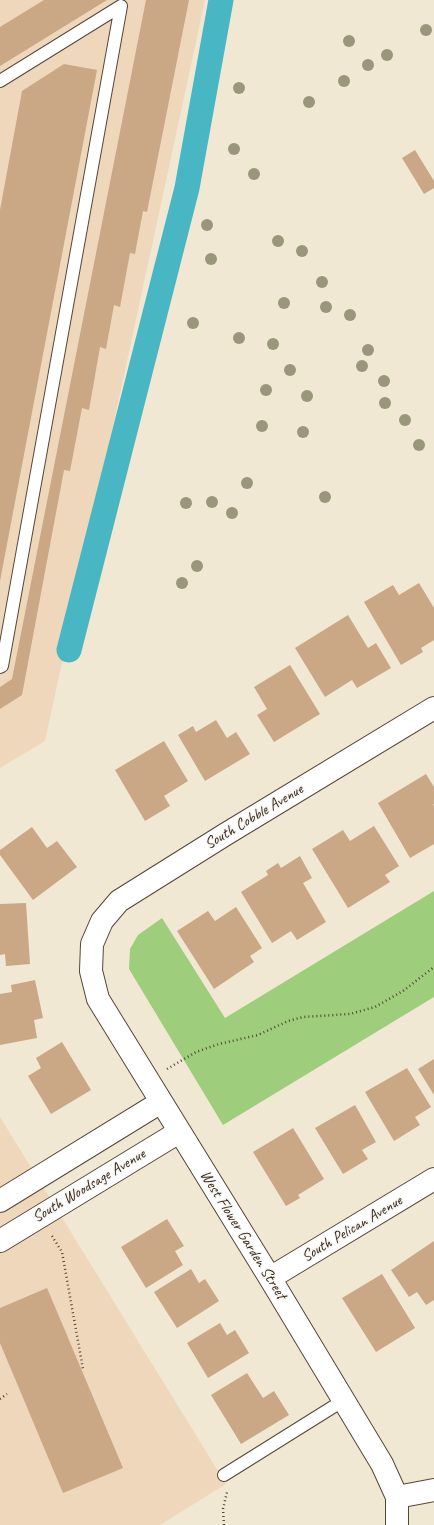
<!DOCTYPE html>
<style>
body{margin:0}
canvas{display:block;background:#f0e8d2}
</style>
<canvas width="434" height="1525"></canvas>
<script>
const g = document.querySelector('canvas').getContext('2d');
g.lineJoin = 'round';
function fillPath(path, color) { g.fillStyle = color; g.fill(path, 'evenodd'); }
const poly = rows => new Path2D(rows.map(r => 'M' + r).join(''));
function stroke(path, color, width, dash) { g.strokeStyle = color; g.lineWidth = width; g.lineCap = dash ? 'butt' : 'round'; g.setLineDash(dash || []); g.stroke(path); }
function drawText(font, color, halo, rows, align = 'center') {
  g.font = font + ' Caveat,sans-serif'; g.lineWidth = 3; g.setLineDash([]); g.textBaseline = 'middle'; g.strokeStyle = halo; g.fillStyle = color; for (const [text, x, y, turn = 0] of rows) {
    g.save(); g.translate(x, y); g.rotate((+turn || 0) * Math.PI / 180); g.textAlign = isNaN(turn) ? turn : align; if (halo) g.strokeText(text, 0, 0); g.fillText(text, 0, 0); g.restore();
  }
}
const built = poly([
 [0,0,205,0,45,741,0,768],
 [0,1117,226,1484,160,1525,0,1525]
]);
const green = poly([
 [434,891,434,997,223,1125,129,969,130,949,138,935,162,918,225,1018]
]);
const canal = poly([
 [69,650,187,188,221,0]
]);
const building = poly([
 [44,0,107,0,0,66,0,27],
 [146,0,189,0,147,212,143,211,135,254,130,253,120,307,114,305,106,349,100,347,89,410,82,408,70,471,64,470,22,695,0,709,0,687,12,679],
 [64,64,97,70,0,581,0,210,22,91],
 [415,150,434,181,434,188,424,194,402,158],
 [419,583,434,608,434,640,421,648,423,652,401,665,364,602,393,585,399,595],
 [348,615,368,648,376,643,391,668,357,688,352,680,325,697,295,648],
 [290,665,320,714,274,742,257,715,267,709,254,687],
 [216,720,227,738,236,732,250,754,205,781,178,735,193,726,196,732],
 [164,741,188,781,164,796,170,806,145,821,115,770],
 [426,774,434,787,434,804,433,804,434,807,434,844,410,858,378,803],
 [374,826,399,866,385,875,390,882,348,908,312,849,343,830,350,841],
 [32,827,47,848,57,841,77,867,33,900,0,855,0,850],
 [300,856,312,878,303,883,326,922,297,940,291,931,272,943,241,892,268,875,266,871,278,863,281,868],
 [26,903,30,964,6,966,5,954,0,955,0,904],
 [236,907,262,948,250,956,254,962,214,989,177,931,208,911,215,921],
 [35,980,43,1018,34,1020,37,1038,0,1045,0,994,12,992,11,985],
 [62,1042,91,1090,51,1114,28,1076,41,1068,36,1058],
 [434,1059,434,1095,418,1069],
 [407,1068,431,1107,415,1117,420,1125,394,1141,365,1092],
 [355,1105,376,1142,362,1150,368,1159,343,1174,315,1128],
 [293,1128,324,1179,298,1195,300,1198,286,1206,253,1152],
 [167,1219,184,1246,175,1251,183,1265,146,1288,121,1247],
 [434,1241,434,1300,426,1305,417,1292,409,1297,391,1270],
 [191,1269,199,1283,205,1279,219,1301,177,1328,154,1292],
 [382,1274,415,1328,376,1352,342,1298],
 [47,1288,123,1468,63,1493,0,1343,0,1308],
 [220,1323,227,1335,235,1330,249,1353,208,1378,187,1343],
 [247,1373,263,1398,274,1391,289,1415,241,1444,211,1395]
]);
const path = poly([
 [167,1069,196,1052,219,1044,258,1035,288,1021,303,1017,350,1014,375,1007,403,991,434,967],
 [52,1236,62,1252,83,1369],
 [0,1399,7,1394],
 [224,1525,223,1509,227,1492]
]);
const lane = poly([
 [0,81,121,6,2,666,0,667],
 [224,1475,344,1400]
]);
const street = poly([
 [0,1201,161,1102],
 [0,1241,179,1132],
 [270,1278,434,1179],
 [397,1497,434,1490],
 [397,1525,397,1497,382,1464,270,1278,98,999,91,971,92,944,102,921,119,901,226,834,434,708]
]);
const trees = [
 [426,30],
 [349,41],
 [387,55],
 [368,65],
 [344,81],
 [239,88],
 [309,102],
 [234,149],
 [254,174],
 [207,225],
 [278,241],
 [302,251],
 [211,259],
 [322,282],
 [284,303],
 [326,307],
 [350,315],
 [193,323],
 [239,338],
 [273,344],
 [368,350],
 [362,366],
 [290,370],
 [384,381],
 [266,390],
 [307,396],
 [385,403],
 [405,420],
 [262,426],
 [303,432],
 [419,445],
 [247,483],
 [325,497],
 [212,502],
 [186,503],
 [232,513],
 [197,566],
 [182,583]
];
const streetNames = [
 ["South Cobble Avenue",254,817,-31],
 ["South Woodsage Avenue",89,1186,-31],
 ["South Pelican Avenue",352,1229,-31],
 ["West Flower Garden Street",243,1235,58]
];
fillPath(built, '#eed7bb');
fillPath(green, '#9ecd7c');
stroke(canal, '#49b6c4', 25);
fillPath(building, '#caa785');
stroke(lane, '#564639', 14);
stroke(street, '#564639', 24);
stroke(path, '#564639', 2.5, [1, 3]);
stroke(lane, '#fff', 12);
stroke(street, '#fff', 22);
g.fillStyle = '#9a967c';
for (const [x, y] of trees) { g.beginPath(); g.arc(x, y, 6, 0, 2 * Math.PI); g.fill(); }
drawText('16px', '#3b2a1e', '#f6f6f2', streetNames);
</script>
